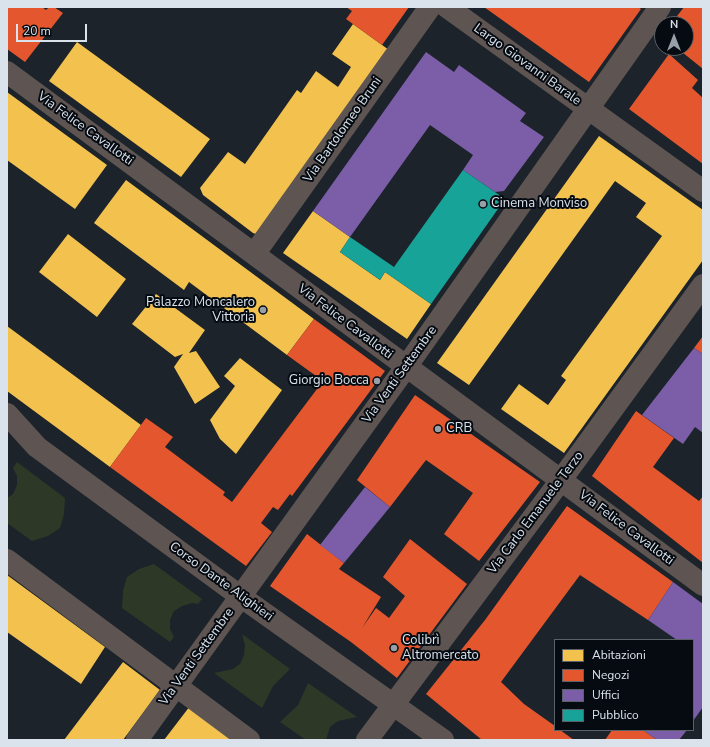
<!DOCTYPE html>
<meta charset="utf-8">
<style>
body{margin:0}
#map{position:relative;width:710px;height:747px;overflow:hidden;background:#1c232a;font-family:"Nunito Sans",sans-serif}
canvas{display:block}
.frame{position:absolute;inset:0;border:8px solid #dae2eb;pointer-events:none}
.legend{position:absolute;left:554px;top:639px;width:140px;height:92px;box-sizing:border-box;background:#060b11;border:1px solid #5b6168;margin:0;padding:5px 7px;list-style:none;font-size:12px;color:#dae2eb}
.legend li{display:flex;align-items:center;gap:8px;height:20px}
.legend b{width:20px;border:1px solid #5b6168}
.north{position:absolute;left:654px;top:16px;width:40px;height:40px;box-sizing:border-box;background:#060b11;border:1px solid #5b6168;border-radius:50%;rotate:0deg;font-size:11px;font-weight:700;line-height:16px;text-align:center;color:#dae2eb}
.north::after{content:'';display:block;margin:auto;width:14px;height:18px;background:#989fa7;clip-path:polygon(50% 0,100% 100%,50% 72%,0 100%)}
.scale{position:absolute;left:16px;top:24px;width:71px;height:18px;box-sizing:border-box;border:2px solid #dae2eb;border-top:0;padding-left:5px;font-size:12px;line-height:14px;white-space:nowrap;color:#dae2eb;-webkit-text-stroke:3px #060b11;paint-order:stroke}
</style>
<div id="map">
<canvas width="710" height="747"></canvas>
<div class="frame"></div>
<ul class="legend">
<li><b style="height:11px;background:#f2c14e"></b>Abitazioni</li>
<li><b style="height:11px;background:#e4572e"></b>Negozi</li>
<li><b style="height:11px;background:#7b5ea7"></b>Uffici</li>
<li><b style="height:11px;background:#17a398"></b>Pubblico</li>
</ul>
<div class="north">N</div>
<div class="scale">20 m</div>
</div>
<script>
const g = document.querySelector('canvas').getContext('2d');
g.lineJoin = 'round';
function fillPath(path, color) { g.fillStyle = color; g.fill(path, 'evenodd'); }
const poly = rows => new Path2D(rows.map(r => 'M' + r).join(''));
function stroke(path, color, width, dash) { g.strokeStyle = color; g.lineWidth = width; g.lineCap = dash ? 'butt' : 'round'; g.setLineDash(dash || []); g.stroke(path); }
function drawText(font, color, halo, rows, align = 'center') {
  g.font = font + ' "Nunito Sans",sans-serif'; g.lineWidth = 4; g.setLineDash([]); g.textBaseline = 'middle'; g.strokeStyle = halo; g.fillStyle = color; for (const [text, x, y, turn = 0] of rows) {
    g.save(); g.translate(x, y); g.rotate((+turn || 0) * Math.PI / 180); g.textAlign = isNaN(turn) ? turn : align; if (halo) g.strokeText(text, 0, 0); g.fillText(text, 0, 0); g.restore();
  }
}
const green = poly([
 [17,462,65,498,64,514,60,528,48,536,32,541,7,523,7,498,13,494,17,485,17,476,13,468],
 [154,564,202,599,198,604,192,603,182,606,174,611,170,620,170,629,174,637,170,642,122,608,123,591,127,577,139,569],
 [242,634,290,669,273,686,262,708,214,673,233,669,240,664,244,655,245,645],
 [308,683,357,717,338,721,330,727,326,740,306,740,280,722,298,705]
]);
const homes = poly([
 [353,24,389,50,256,234,253,233,203,195,200,188,228,152,245,164,297,90,301,93,316,71,338,87,351,67,332,54],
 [77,42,210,139,181,177,49,81],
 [7,92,107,165,75,209,7,160],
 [599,136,703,210,703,260,564,453,501,409,519,384,548,405,566,380,561,376,662,236,636,217,646,203,615,181,469,385,437,363],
 [126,180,314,319,287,355,189,282,184,290,94,223],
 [313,211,350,237,340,252,380,280,385,272,431,304,407,339,283,253],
 [68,234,126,279,97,317,39,272],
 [156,294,205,330,189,353,196,351,220,387,195,404,174,367,183,354,175,357,132,324],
 [7,326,141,425,110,467,7,391],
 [240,358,282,390,236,454,220,439,210,420,235,386,224,376],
 [7,575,105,647,81,684,7,632],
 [123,662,160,690,123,740,64,740],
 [190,706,234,740,164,740]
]);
const shops = poly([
 [7,7,42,7,46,10,49,7,54,7,63,13,25,62,7,49],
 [346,7,409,7,382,45,346,19,352,11],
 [484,7,638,7,641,9,589,82],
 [684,7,703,7,703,69,677,48,686,48,686,24,671,24],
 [669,54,698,80,692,88,703,98,703,164,629,109],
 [314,319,385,371,292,496,290,494,278,510,273,507,261,523,272,532,246,566,110,467,146,418,173,437,165,447,225,492,223,495,232,502,323,381,287,355],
 [703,336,703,354,694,348],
 [415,395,540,482,479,561,444,534,473,493,426,460,390,507,357,480],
 [636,411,674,438,653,467,699,501,703,496,703,563,592,476],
 [567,506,673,582,648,620,580,575,501,682,524,704,555,726,555,730,560,730,574,740,482,740,426,694,485,620],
 [307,534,344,563,339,569,381,597,362,628,376,608,389,618,405,596,383,577,410,539,467,584,397,678,351,642,270,586],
 [612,730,643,730,657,740,605,740]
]);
const offices = poly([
 [426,52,454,72,459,65,526,113,520,121,544,137,504,191,495,192,463,170,473,155,430,125,350,237,313,211],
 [694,348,703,354,703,433,695,427,683,444,642,415],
 [365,487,390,507,344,563,320,545],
 [673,582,703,604,703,707,693,721,693,640,677,640,648,620],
 [643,730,687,730,679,740,657,740]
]);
const public = poly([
 [463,170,505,199,431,304,385,272,380,280,340,252,350,237,394,267]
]);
const street = poly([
 [447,7,703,191],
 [7,72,703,585],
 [255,253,430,7],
 [7,414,37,447,240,596,443,740],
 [7,560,249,740],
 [137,740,406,367,660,7],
 [367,740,561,480,703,285]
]);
const markers = [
 [483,204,4,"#989fa7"],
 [263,310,4,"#989fa7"],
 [377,381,4,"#989fa7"],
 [438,429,4,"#989fa7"],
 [394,648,4,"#989fa7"]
];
const streetNames = [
 ["Largo Giovanni Barale",527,65,36],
 ["Via Felice Cavallotti",85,129,36],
 ["Via Bartolomeo Bruni",343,130,-55],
 ["Via Felice Cavallotti",345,322,37],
 ["Via Venti Settembre",400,375,-54],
 ["Via Carlo Emanuele Terzo",536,513,-53],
 ["Via Felice Cavallotti",626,528,37],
 ["Corso Dante Alighieri",221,582,36],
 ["Via Venti Settembre",197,657,-54]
];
const poiNames = [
 ["Cinema Monviso",491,204],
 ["Palazzo Moncalero",255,303,"right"],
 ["Vittoria",255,318,"right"],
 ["Giorgio Bocca",369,381,"right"],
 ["CRB",446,429],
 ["Colibrì",402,641],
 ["Altromercato",402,656]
];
fillPath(green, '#2e3827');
fillPath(homes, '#f2c14e');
fillPath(shops, '#e4572e');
fillPath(offices, '#7b5ea7');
fillPath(public, '#17a398');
stroke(street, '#5e5552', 22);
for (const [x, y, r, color] of markers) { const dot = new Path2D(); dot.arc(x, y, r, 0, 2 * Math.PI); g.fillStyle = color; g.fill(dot); stroke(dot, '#060b11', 1.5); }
drawText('13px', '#dae2eb', '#060b11', streetNames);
drawText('13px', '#dae2eb', '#060b11', poiNames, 'left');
</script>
